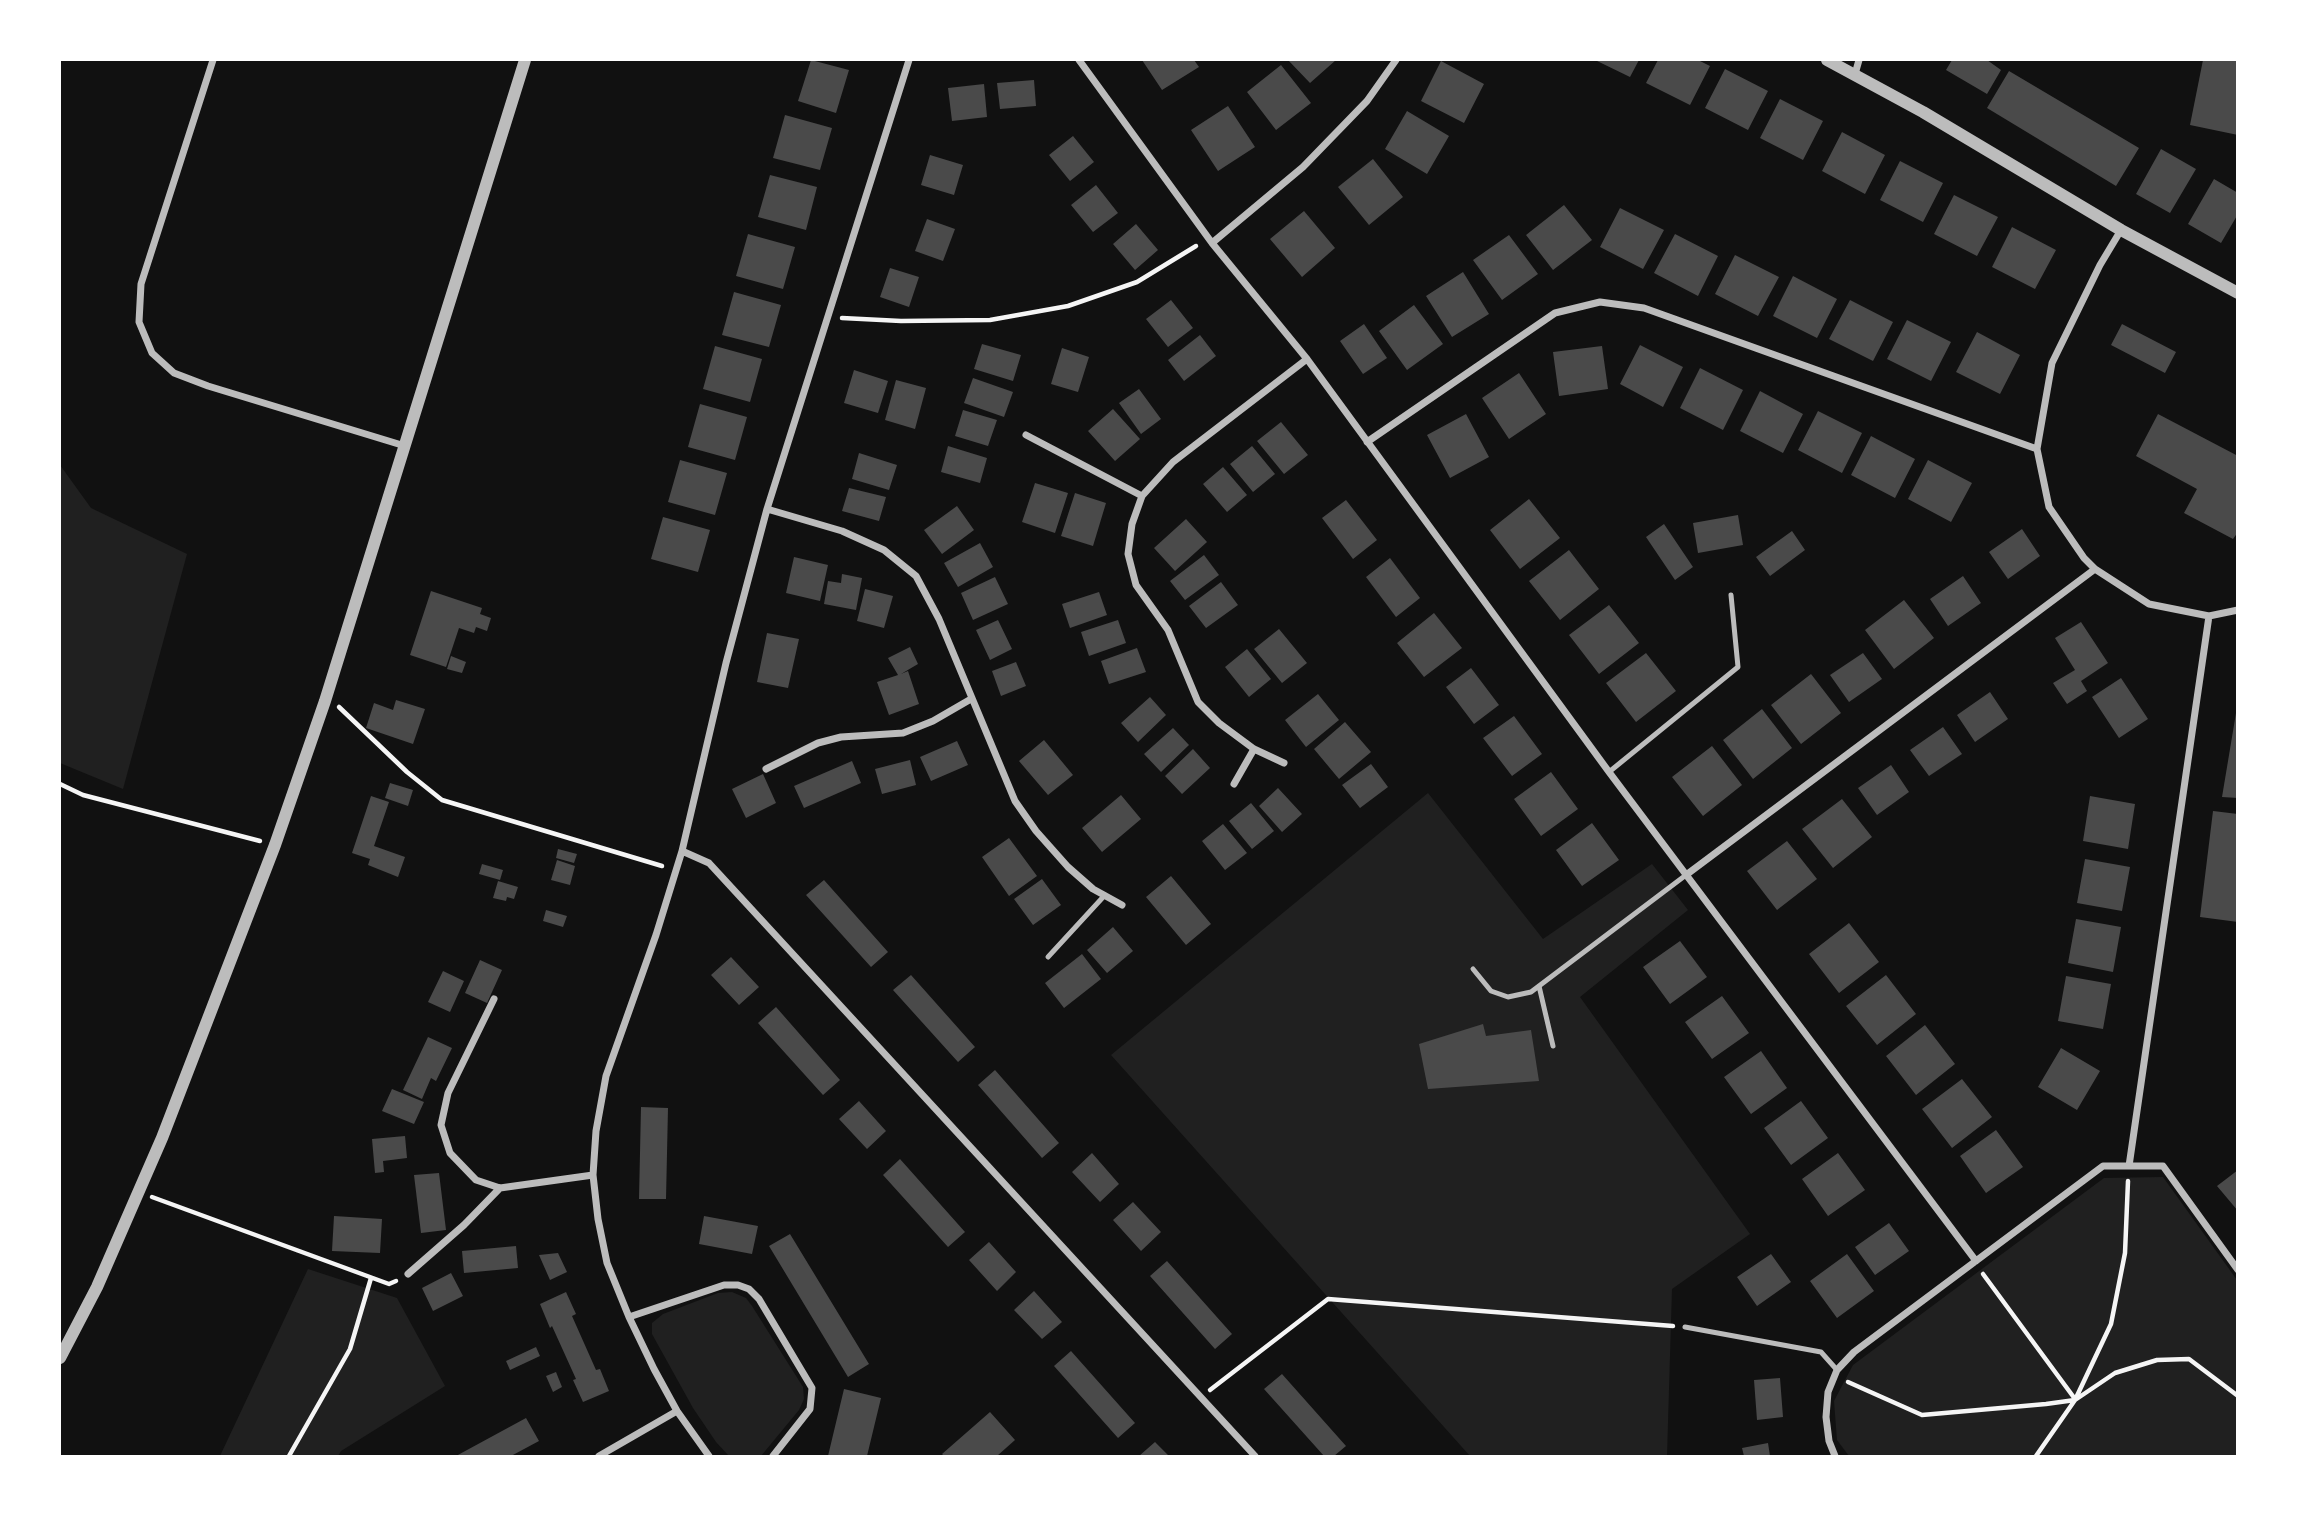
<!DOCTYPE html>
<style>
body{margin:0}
#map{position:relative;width:2297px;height:1516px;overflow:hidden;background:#111;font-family:Mulish,sans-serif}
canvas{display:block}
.frame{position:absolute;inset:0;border:61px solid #fff;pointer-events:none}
</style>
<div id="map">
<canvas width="2297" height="1516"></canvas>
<div class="frame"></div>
</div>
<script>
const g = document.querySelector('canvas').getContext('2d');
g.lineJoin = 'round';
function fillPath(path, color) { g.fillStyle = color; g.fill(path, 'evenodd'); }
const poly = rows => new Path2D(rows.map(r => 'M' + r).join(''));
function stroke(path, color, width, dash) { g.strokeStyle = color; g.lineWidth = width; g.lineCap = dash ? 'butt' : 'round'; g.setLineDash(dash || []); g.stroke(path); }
const green = poly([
 [60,465,91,508,187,554,123,789,60,763],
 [1428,793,1543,939,1652,864,1688,910,1580,997,1750,1234,1672,1289,1667,1456,1470,1456,1111,1055],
 [2163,1177,2237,1280,2237,1456,1849,1456,1837,1440,1834,1401,1853,1365,2104,1178],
 [308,1269,397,1298,445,1386,341,1451,338,1456,220,1456],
 [732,1292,746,1298,752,1306,803,1387,804,1399,799,1410,761,1456,729,1456,716,1442,693,1408,652,1334,652,1323,663,1314,718,1293]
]);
const building = poly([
 [811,60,849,70,836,113,798,101],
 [1142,60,1194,60,1199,67,1162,90],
 [1288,60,1336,60,1310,83],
 [1595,60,1639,60,1630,77],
 [1658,60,1698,60,1710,66,1690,105,1646,83],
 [1952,60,1987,60,2001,70,1987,94,1946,70],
 [2203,60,2238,60,2238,135,2190,125],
 [1441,61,1484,84,1464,123,1421,101],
 [1281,65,1311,103,1276,130,1247,92],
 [1725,69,1768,91,1748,130,1705,108],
 [2009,71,2139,148,2116,186,1987,108],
 [1034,80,1036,106,1000,109,997,83],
 [984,84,987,117,952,121,948,88],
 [1780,99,1823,121,1803,160,1760,138],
 [1228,106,1255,147,1218,171,1191,130],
 [1407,111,1449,136,1427,174,1385,149],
 [785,115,832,128,820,170,773,158],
 [1842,132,1885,155,1865,194,1822,171],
 [1073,136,1094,162,1070,181,1049,155],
 [2161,149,2196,169,2170,213,2136,194],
 [930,155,963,165,954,195,921,185],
 [1373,159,1403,197,1369,225,1338,187],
 [1900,161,1943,183,1923,222,1880,200],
 [770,175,817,187,806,230,758,217],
 [2214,179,2238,193,2238,214,2221,243,2188,224],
 [1096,185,1118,213,1093,232,1071,205],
 [1954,195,1998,217,1977,256,1934,234],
 [1564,205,1592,240,1553,270,1526,235],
 [1620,208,1664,230,1643,269,1600,247],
 [1304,211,1335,248,1302,277,1270,239],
 [927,219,955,229,943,261,915,251],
 [1136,224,1158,250,1135,270,1113,244],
 [2012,227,2056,250,2035,289,1992,267],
 [748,234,795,247,783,289,736,276],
 [1675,234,1718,256,1698,296,1654,273],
 [1509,235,1538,274,1502,300,1473,260],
 [1735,255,1779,277,1758,316,1715,294],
 [890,268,919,277,909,307,880,297],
 [1463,272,1489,314,1452,337,1426,296],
 [1793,276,1837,299,1817,338,1773,316],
 [734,292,781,305,769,347,722,335],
 [1171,300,1193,328,1168,347,1146,319],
 [1850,300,1893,322,1873,361,1829,339],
 [1414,305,1443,344,1407,370,1379,331],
 [1907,320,1951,342,1931,381,1887,359],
 [1364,324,1387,358,1363,374,1340,341],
 [2122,324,2176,352,2165,373,2111,345],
 [1977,332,2020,355,2000,394,1956,372],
 [1200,335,1216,356,1184,381,1168,360],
 [982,344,1021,355,1013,381,974,369],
 [1640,345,1683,367,1663,407,1620,384],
 [715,346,762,359,750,402,703,389],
 [1602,346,1608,389,1559,396,1553,352],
 [1062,348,1089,357,1078,392,1051,384],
 [1700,368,1743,390,1723,430,1680,408],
 [854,370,888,381,878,413,844,403],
 [1519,373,1546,414,1509,439,1482,398],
 [973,378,1013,392,1004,417,964,403],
 [896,380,926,388,915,429,885,420],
 [1139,389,1161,419,1141,434,1119,403],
 [1760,391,1803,414,1783,453,1740,431],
 [700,404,747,417,735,460,688,447],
 [1113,409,1140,439,1115,461,1088,431],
 [963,410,997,420,988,446,955,436],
 [1818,411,1862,433,1842,473,1798,450],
 [1466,414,1489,457,1450,478,1427,435],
 [2158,414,2238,456,2238,532,2233,539,2184,513,2197,489,2136,456],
 [1281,422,1308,455,1284,474,1257,441],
 [1871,436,1915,459,1895,498,1851,475],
 [948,446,987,458,980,483,941,472],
 [1252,446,1275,474,1253,492,1230,464],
 [859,453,897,465,889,490,852,479],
 [680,460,727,473,715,515,668,502],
 [1928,460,1972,483,1951,522,1908,499],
 [1223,467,1247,495,1227,512,1203,484],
 [1035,483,1068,493,1055,533,1022,522],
 [849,488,886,497,879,521,842,511],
 [1075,493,1106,503,1093,546,1061,536],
 [1529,499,1560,538,1520,569,1490,530],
 [1346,500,1377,540,1353,559,1322,518],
 [957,506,974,530,942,554,924,530],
 [1738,515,1743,545,1698,553,1693,523],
 [663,517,710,530,698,572,651,559],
 [1186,519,1207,542,1175,571,1154,548],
 [1664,524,1693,567,1675,580,1646,537],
 [2022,529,2040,556,2008,579,1989,552],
 [1792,531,1805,550,1770,576,1756,557],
 [980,543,993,567,958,587,944,563],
 [1569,550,1599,589,1560,620,1529,581],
 [1204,555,1219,575,1185,600,1170,581],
 [794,557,828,565,820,601,786,593],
 [1390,558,1420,598,1396,617,1366,577],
 [842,574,862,578,856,610,824,604,828,581,841,583],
 [1963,576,1981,603,1948,626,1930,599],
 [995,577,1008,604,973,620,961,593],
 [1221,582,1238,605,1206,628,1189,606],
 [865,589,893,596,884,628,857,621],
 [431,591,482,608,480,614,491,618,487,631,476,627,474,633,459,628,446,667,410,655],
 [1099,592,1107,615,1070,628,1062,604],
 [1904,600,1934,638,1894,669,1865,630],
 [1609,605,1639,643,1599,674,1569,635],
 [1434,613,1462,648,1424,677,1397,643],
 [998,620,1012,649,990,660,976,630],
 [1118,620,1126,643,1089,656,1081,632],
 [2081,622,2108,663,2081,681,2087,691,2067,704,2053,683,2075,670,2055,638],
 [1279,629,1307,663,1282,683,1254,649],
 [767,633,799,639,788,688,757,682],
 [910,647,918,664,901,674,908,671,919,704,889,715,877,682,898,675,888,658],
 [1137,648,1146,672,1109,684,1101,661],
 [1247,649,1271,679,1249,697,1225,667],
 [1646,653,1676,691,1636,722,1606,683],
 [1863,653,1882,679,1849,702,1830,675],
 [451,656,466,662,462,673,447,669],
 [1016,662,1026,686,1001,696,992,671],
 [1471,668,1499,705,1474,724,1446,687],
 [1811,674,1841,713,1801,744,1771,705],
 [2121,678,2148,719,2119,738,2092,697],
 [1990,692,2008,719,1975,742,1957,715],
 [1318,694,1339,720,1306,747,1285,720],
 [1150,697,1166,715,1138,742,1121,723],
 [396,700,425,709,413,744,366,728,374,703,393,710],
 [1762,709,1792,748,1753,779,1723,740],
 [2236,713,2238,798,2222,797],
 [1514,716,1542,754,1512,776,1483,738],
 [1345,722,1371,752,1339,779,1314,749],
 [1943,727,1962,754,1929,776,1910,750],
 [1173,728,1189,745,1161,772,1144,754],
 [1044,740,1073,775,1048,795,1019,761],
 [957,741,968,765,931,781,920,757],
 [1712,746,1742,785,1703,816,1672,777],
 [1193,749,1210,768,1182,794,1165,776],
 [910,760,916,785,882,794,875,769],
 [852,761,861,783,804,808,794,786],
 [1371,764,1388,787,1360,808,1342,785],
 [1891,765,1909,792,1877,815,1858,788],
 [1551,772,1578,809,1541,836,1514,799],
 [763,774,776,803,746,818,732,789],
 [390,783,413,790,408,806,385,798],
 [1278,788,1302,814,1282,832,1259,806],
 [1121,795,1141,819,1102,852,1082,828],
 [371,796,389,802,374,846,405,857,398,877,368,865,370,859,352,853],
 [2090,796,2135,804,2128,849,2083,841],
 [1842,799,1872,837,1833,868,1802,829],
 [1251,803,1274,831,1252,849,1229,821],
 [2213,811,2238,814,2238,922,2200,917],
 [1592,823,1619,860,1582,886,1556,850],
 [1223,824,1247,853,1225,870,1202,841],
 [1009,838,1037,876,1009,896,982,857],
 [1787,841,1817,879,1777,910,1747,871],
 [558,849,577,854,574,863,556,858],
 [2085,859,2130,867,2122,911,2077,903],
 [557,860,575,866,570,885,551,880],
 [482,864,503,870,500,880,479,874],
 [1171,876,1211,924,1186,945,1146,897],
 [1042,879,1061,905,1033,925,1014,899],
 [824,880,888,952,871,967,806,895],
 [498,881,518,887,514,899,507,897,506,901,493,898],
 [546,910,567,916,563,927,543,921],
 [2076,919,2121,927,2113,972,2068,963],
 [1849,923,1879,962,1839,993,1809,954],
 [1113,927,1133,951,1107,973,1087,950],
 [1680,941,1707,977,1670,1004,1643,967],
 [1082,954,1101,979,1064,1008,1045,983],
 [731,957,759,987,739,1005,711,975],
 [480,960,502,970,487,1003,465,993],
 [443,971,464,981,450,1012,428,1002],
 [911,975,975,1047,958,1062,893,990],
 [1886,975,1916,1014,1877,1045,1846,1006],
 [2066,976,2111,984,2103,1029,2058,1021],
 [1722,996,1749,1033,1712,1059,1685,1022],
 [776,1007,840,1080,823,1095,758,1023],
 [1483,1024,1486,1036,1531,1030,1539,1081,1428,1089,1419,1044],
 [1925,1025,1955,1064,1916,1095,1886,1056],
 [428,1037,452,1048,436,1081,431,1078,422,1099,403,1090],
 [2061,1048,2100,1071,2077,1110,2038,1087],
 [1761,1051,1787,1088,1751,1114,1724,1077],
 [995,1070,1059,1143,1042,1158,978,1085],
 [1962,1079,1992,1117,1952,1148,1922,1109],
 [392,1089,424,1102,414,1124,382,1111],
 [859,1101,886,1131,867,1149,839,1119],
 [1801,1101,1828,1138,1791,1165,1764,1128],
 [641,1107,668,1108,666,1199,639,1199],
 [1996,1130,2023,1167,1986,1193,1960,1156],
 [405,1136,407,1158,383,1161,384,1172,375,1173,372,1139],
 [1092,1153,1119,1184,1100,1202,1072,1172],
 [1838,1153,1865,1190,1828,1216,1802,1179],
 [900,1159,965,1232,948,1247,883,1175],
 [2238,1170,2238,1211,2217,1186],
 [439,1173,446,1230,421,1233,414,1175],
 [1133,1202,1161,1232,1141,1251,1113,1220],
 [334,1216,382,1219,380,1253,332,1251],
 [704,1216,758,1226,752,1254,699,1244],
 [1889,1223,1909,1251,1875,1275,1855,1247],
 [790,1234,869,1364,848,1377,769,1246],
 [989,1242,1016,1272,997,1291,969,1260],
 [516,1246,518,1268,464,1273,462,1251],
 [558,1253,567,1272,550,1280,539,1255],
 [1771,1254,1791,1282,1757,1306,1737,1277],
 [1847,1254,1874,1291,1837,1318,1810,1281],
 [1167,1261,1232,1334,1215,1349,1150,1276],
 [451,1273,463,1296,433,1311,422,1288],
 [1034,1291,1062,1322,1042,1339,1014,1310],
 [566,1292,576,1314,572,1316,596,1370,600,1369,609,1391,583,1402,573,1380,576,1379,552,1326,550,1328,540,1304],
 [536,1347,540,1356,510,1370,506,1361],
 [1071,1351,1135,1423,1118,1438,1054,1366],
 [556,1372,562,1387,553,1392,546,1376],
 [1282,1374,1346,1446,1334,1456,1324,1456,1264,1389],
 [1780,1378,1783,1417,1757,1420,1754,1380],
 [844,1389,881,1398,867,1456,828,1456],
 [990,1412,1015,1440,997,1456,944,1456,942,1454],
 [526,1418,539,1441,511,1456,456,1456],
 [1155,1442,1169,1456,1139,1456],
 [1768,1443,1770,1456,1744,1456,1742,1448]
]);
const path = poly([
 [842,318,901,321,990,320,1068,306,1137,282,1196,246],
 [339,707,407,772,442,800,662,866],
 [60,784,83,795,260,841],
 [152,1197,389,1284,396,1281],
 [1983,1274,2075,1399],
 [1848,1382,1922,1415,2046,1404,2075,1400,2111,1324,2125,1253,2128,1181],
 [1210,1390,1328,1299,1673,1326],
 [289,1456,350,1349,371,1278],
 [2036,1456,2075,1400,2115,1373,2157,1360,2189,1359,2238,1396]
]);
const service = poly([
 [1609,772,1738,667,1731,595],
 [1048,957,1105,895],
 [1473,969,1491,991,1508,997,1531,992,1686,875],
 [1539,986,1553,1046],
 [1685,1327,1821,1352,1837,1370]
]);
const minor = poly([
 [213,60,141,284,139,322,152,353,174,373,208,386,405,446],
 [1079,60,1212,243,1307,359,1609,772,1976,1261],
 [1855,74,1859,60],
 [2121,230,2100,265,2052,363,2037,449,2049,507,2084,558,2095,569,2149,604,2209,616,2238,610],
 [1212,243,1303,167,1367,101,1396,60],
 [1026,435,1142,496],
 [1367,442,1555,313,1600,302,1644,308,2037,449],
 [767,509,842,531,884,550,916,576,939,619,1015,801,1036,831,1068,867,1093,889,1122,905],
 [1284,763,1254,749,1219,723,1198,702,1168,630,1136,585,1128,554,1132,524,1142,496,1173,462,1307,359],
 [766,769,818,743,841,737,903,733,933,721,971,699],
 [1234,784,1254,749],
 [682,851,709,863,1255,1456],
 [1686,875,2095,569],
 [494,999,448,1093,441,1125,450,1153,476,1180,500,1188,593,1175],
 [2129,1166,2209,616],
 [408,1274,464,1225,500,1188],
 [629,1317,724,1285,738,1285,749,1289,759,1299,812,1388,810,1409,773,1456],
 [599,1456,677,1411],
 [709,1456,677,1411,654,1369,629,1317,607,1263,598,1219,593,1175,596,1131,606,1076,656,935,682,851,726,663,767,509,909,60],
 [1835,1456,1829,1441,1826,1417,1828,1392,1837,1370,1854,1352,2103,1166,2163,1166,2238,1270]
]);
const tertiary = poly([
 [1827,60,1923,112,2121,230,2238,293],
 [60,1358,97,1287,162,1138,275,845,325,701,525,60]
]);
fillPath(green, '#202020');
fillPath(building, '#4a4a4a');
stroke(path, '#f5f5f5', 4.5);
stroke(service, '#bcbcbc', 5);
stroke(minor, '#bcbcbc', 7);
stroke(tertiary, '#bcbcbc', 12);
</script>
